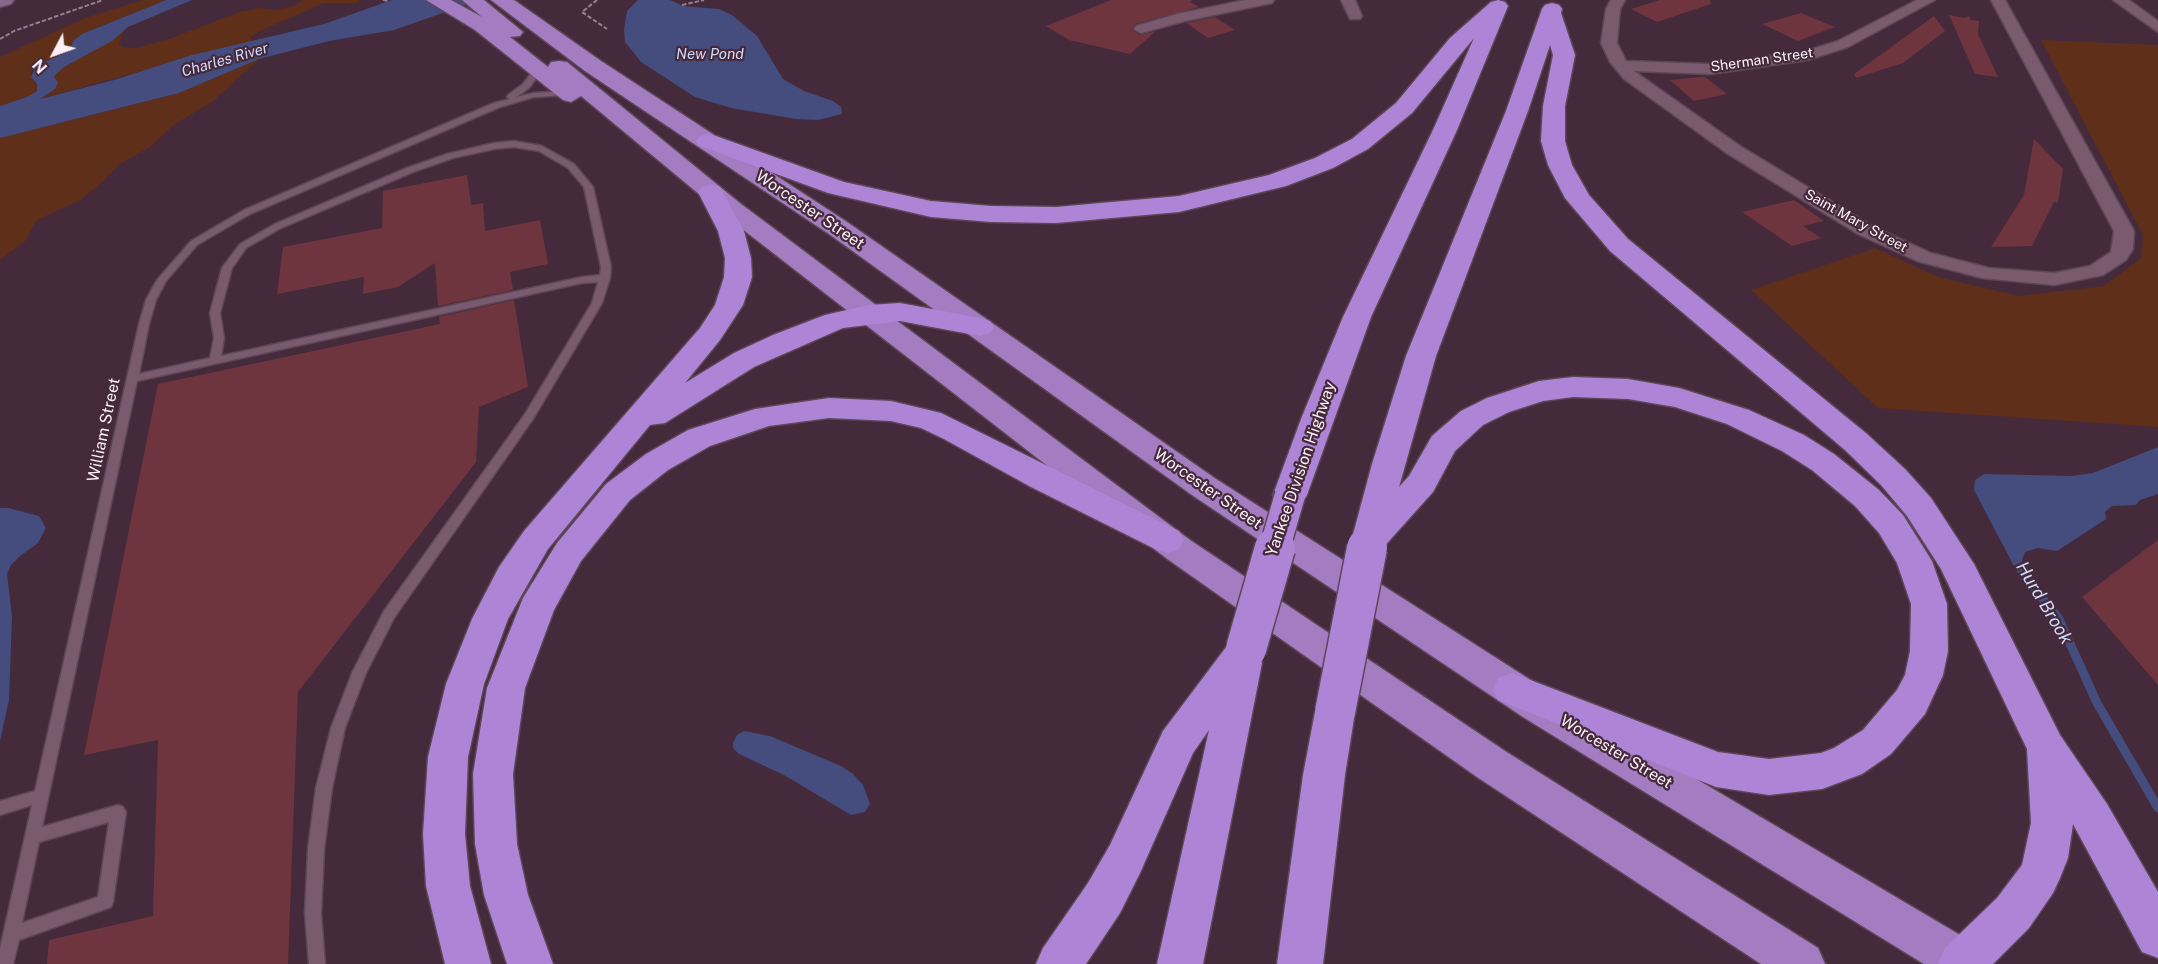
<!DOCTYPE html>
<style>
body{margin:0}
#map{position:relative;width:2158px;height:964px;overflow:hidden;background:#452a3c;font-family:"Public Sans",sans-serif}
canvas{display:block}
.north{position:absolute;left:24px;top:24px;width:60px;height:60px;-webkit-text-stroke:4px #452a3c;paint-order:stroke;rotate:229deg;font-size:16px;font-weight:700;line-height:24px;text-align:center;color:#feeff8}
.north::after{content:'';display:block;margin:auto;width:21px;height:27px;background:#feeff8;clip-path:polygon(50% 0,100% 100%,50% 72%,0 100%)}
</style>
<div id="map">
<canvas width="2158" height="964"></canvas>
<div class="north">N</div>
</div>
<script>
const g = document.querySelector('canvas').getContext('2d');
g.lineJoin = 'round';
function fillPath(path, color) { g.fillStyle = color; g.fill(path, 'evenodd'); }
const poly = rows => new Path2D(rows.map(r => 'M' + r).join(''));
function stroke(path, color, width, dash) { g.strokeStyle = color; g.lineWidth = width; g.lineCap = dash ? 'butt' : 'round'; g.setLineDash(dash || []); g.stroke(path); }
function drawText(font, color, halo, rows, align = 'center') {
  g.font = font + ' "Public Sans",sans-serif'; g.lineWidth = 4.5; g.setLineDash([]); g.textBaseline = 'middle'; g.strokeStyle = halo; g.fillStyle = color; for (const [text, x, y, turn = 0] of rows) {
    g.save(); g.translate(x, y); g.rotate((+turn || 0) * Math.PI / 180); g.textAlign = isNaN(turn) ? turn : align; if (halo) g.strokeText(text, 0, 0); g.fillText(text, 0, 0); g.restore();
  }
}
const green = poly([
 [143,0,166,0,82,34,74,40,70,50,36,66,31,72,31,77,38,88,34,94,0,106,0,57,85,18],
 [302,0,360,0,357,3,324,3,260,31,251,37,252,41,39,99,57,81,54,76,59,70,123,32,119,45,125,48,137,48,172,38,239,12,259,8,277,10,296,5],
 [2041,40,2158,45,2158,427,1878,408,1751,290,1875,248,1938,277,2019,296,2104,286,2141,258,2143,235],
 [259,59,212,102,175,124,150,147,118,165,104,181,80,200,37,220,25,241,0,260,0,138,179,93]
]);
const water = poly([
 [166,0,192,0,128,27,112,41,64,67,54,76,58,83,55,89,40,99,114,80,192,55,324,24,392,0,480,0,394,30,329,41,259,59,179,93,0,138,0,106,27,97,37,91,37,84,31,77,36,66,69,51,74,40,82,34],
 [638,0,670,0,683,6,719,9,732,15,757,36,783,79,804,91,833,101,841,107,842,114,818,120,796,119,731,108,695,97,641,62,625,42,624,29,627,11],
 [2158,447,2158,494,2140,500,2136,505,2112,506,2105,512,2106,519,2057,551,2038,548,2025,552,2021,563,2029,585,2017,572,1974,490,1975,480,1984,474,2071,476,2093,473],
 [0,508,8,508,39,516,46,528,38,543,20,556,11,565,7,574,12,616,9,700,0,741],
 [744,731,770,736,841,766,853,774,863,785,870,804,865,812,851,815,784,775,739,754,733,748,733,743,737,735]
]);
const stream = poly([
 [2025,577,2059,619,2097,703,2158,808]
]);
const building = poly([
 [1111,0,1192,0,1190,2,1199,7,1135,24,1132,30,1140,35,1156,31,1130,54,1069,40,1046,26],
 [1660,0,1710,0,1711,4,1657,22,1631,9],
 [1801,13,1835,27,1798,41,1762,24],
 [1949,15,1964,18,1969,16,1971,20,1979,21,1978,34,1998,77,1975,74],
 [1934,16,1945,31,1903,63,1856,78,1854,74],
 [1215,17,1235,30,1208,38,1186,23],
 [1701,77,1705,77,1727,94,1694,101,1670,80],
 [2034,139,2063,169,2058,203,2054,202,2032,246,1991,247,2024,195],
 [467,175,471,205,483,203,485,231,540,220,548,264,510,272,513,290,438,306,435,263,398,287,363,294,364,277,277,294,283,247,382,228,383,191],
 [1794,200,1824,221,1803,226,1821,238,1792,246,1742,212],
 [514,300,528,387,479,407,476,462,298,692,288,964,47,964,49,940,153,916,158,740,84,755,158,384,440,324,439,317],
 [2158,540,2158,685,2082,597]
]);
const path = poly([
 [383,0,388,1],
 [597,0,582,12,607,29],
 [682,5,704,0],
 [0,39,14,31,103,0]
]);
const service = poly([
 [535,68,542,70,529,88,516,97,534,93,568,91,572,93,571,95,534,97,500,107,250,214,197,245,166,281,156,300,149,324,139,374,210,358,214,338,210,313,222,268,240,244,275,224,407,168,447,154,494,143,514,141,542,146,574,164,593,187,611,267,610,278,602,303,533,419,394,618,366,673,345,728,332,788,324,849,321,914,325,964,309,964,305,914,308,849,316,788,331,728,352,673,384,611,525,414,592,303,598,282,582,283,137,381,42,827,118,805,123,807,126,812,113,902,111,907,19,940,13,964,0,964,0,949,32,805,0,815,0,801,35,791,139,324,146,300,157,280,191,241,244,210,494,103,510,99,507,97,508,95,523,84,535,68],
 [514,147,539,151,568,168,584,187,601,267,600,275,582,277,221,356,224,338,220,313,232,268,246,248,281,228,413,172,453,158,494,149,514,147],
 [109,822,98,897,22,923,39,842,109,822]
]);
const minor = poly([
 [1245,0,1274,0,1272,3,1185,21,1141,33,1134,29,1136,26,1177,14,1245,0],
 [1341,0,1355,0,1362,16,1360,19,1350,19,1341,0],
 [1611,0,1625,0,1620,9,1617,43,1626,61,1710,64,1806,51,1838,41,1917,0,1935,0,1848,47,1808,60,1710,74,1634,71,1740,146,1872,226,1931,253,1989,268,2054,273,2090,266,2111,252,2114,231,1991,0,2005,0,2134,231,2133,249,2126,260,2103,275,2054,285,1982,278,1917,261,1858,234,1728,154,1624,79,1610,62,1601,43,1606,9,1611,0],
 [2113,0,2129,0,2158,21,2158,32,2113,0]
]);
const secondary = poly([
 [0,0,14,0,11,4,0,7,0,0]
]);
const trunk = poly([
 [426,0,451,0,482,17,462,0,484,0,523,32,520,36,510,37,548,67,551,62,559,61,567,62,741,204,1190,540,1505,751,1818,948,1825,964,1761,964,1477,777,1166,558,723,214,581,96,571,102,563,100,475,30,426,0],
 [491,0,514,0,601,61,847,222,1216,479,1551,693,1982,948,1989,964,1924,964,1523,717,1192,495,829,234,585,71,491,0]
]);
const motorway = poly([
 [1498,0,1505,2,1508,6,1457,130,1371,317,1307,495,1302,503,1290,507,1278,503,1273,495,1301,419,1343,317,1433,130,1474,38,1412,113,1368,149,1333,168,1286,186,1179,212,1056,223,991,222,931,217,828,193,700,146,696,141,700,136,708,134,716,136,844,182,931,201,991,206,1056,207,1179,196,1269,175,1315,158,1352,139,1396,103,1450,38,1491,2,1498,0],
 [1552,3,1559,5,1562,9,1561,13,1575,55,1565,106,1565,141,1572,165,1589,195,1628,239,1867,434,1905,469,1931,498,1974,564,2060,735,2107,804,2158,892,2158,958,2142,952,2073,824,2068,858,2060,878,2053,893,2029,928,1993,964,1938,964,1945,948,1997,898,2022,865,2031,823,2027,749,1941,569,1907,516,1881,485,1845,450,1610,251,1565,198,1548,165,1541,141,1543,106,1553,55,1550,45,1528,111,1436,356,1399,487,1409,476,1432,436,1461,411,1487,398,1539,381,1573,377,1628,379,1679,388,1749,410,1804,435,1834,454,1879,490,1903,515,1932,561,1947,604,1948,651,1943,675,1925,714,1891,754,1862,774,1822,789,1769,795,1716,787,1498,700,1493,689,1498,678,1512,673,1718,752,1769,759,1821,753,1834,748,1863,730,1897,690,1905,675,1910,651,1911,604,1897,563,1879,533,1855,506,1812,470,1782,451,1727,424,1675,407,1628,399,1573,397,1543,401,1509,412,1483,425,1455,451,1433,492,1380,551,1368,555,1356,551,1351,542,1372,464,1406,356,1506,111,1542,9,1545,5,1552,3],
 [711,184,720,187,744,231,751,258,752,277,743,305,720,340,685,383,734,353,773,335,825,315,869,305,900,303,980,318,990,321,994,327,990,333,980,336,900,321,843,328,754,367,665,423,650,425,548,549,508,619,484,684,468,757,465,834,470,886,491,964,445,964,426,886,423,834,428,757,446,684,472,619,499,567,524,531,700,328,715,305,724,277,725,258,718,231,698,192,702,187,711,184],
 [829,398,891,401,941,413,1179,531,1184,540,1179,549,1167,553,1155,549,1031,487,944,439,921,428,891,421,829,418,769,426,710,446,668,470,630,500,581,561,554,610,525,688,513,774,517,844,528,895,553,964,507,964,484,895,475,844,473,774,487,688,523,598,557,543,606,484,646,454,688,430,755,409,829,398],
 [1246,634,1259,638,1265,649,1260,659,1262,663,1203,964,1157,964,1209,730,1193,753,1140,873,1120,913,1086,964,1036,964,1043,948,1088,883,1110,845,1163,731,1233,638,1246,634],
 [1335,695,1349,700,1355,712,1345,775,1323,964,1277,964,1303,775,1315,712,1321,700,1335,695]
]);
const motorwayBridgeFar1 = poly([
 [1274,550,1290,495],
 [1366,550,1368,542]
]);
const motorwayBridge = poly([
 [1246,649,1275,548],
 [1335,712,1367,548]
]);
const farStreetnames = [
 ["Sherman Street",1762,60,-8],
 ["Saint Mary Street",1856,221,29]
];
const farWaternames = [
 ["New Pond",710,54],
 ["Charles River",225,60,-16]
];
const streetNames = [
 ["Worcester Street",810,210,34],
 ["William Street",104,430,-78],
 ["Yankee Division Highway",1301,469,-71],
 ["Worcester Street",1208,489,35],
 ["Worcester Street",1616,752,31]
];
const waterNames = [
 ["Hurd Brook",2044,603,59]
];
fillPath(green, '#5f2f1a');
fillPath(water, '#444d7d');
stroke(stream, '#444d7d', 9);
fillPath(building, '#6e353e');
stroke(service, '#5d4656', 3);
stroke(minor, '#5d4656', 3);
stroke(secondary, '#5d4656', 3);
stroke(trunk, '#5d4656', 3);
stroke(motorway, '#5d4656', 3);
stroke(path, '#96808e', 2, [4.5, 2]);
fillPath(service, '#795a6e');
fillPath(minor, '#795a6e');
fillPath(secondary, '#89678d');
fillPath(trunk, '#a47cc1');
fillPath(motorway, '#ae85d6');
stroke(motorwayBridgeFar1, '#5d4656', 33, []);
stroke(motorwayBridge, '#5d4656', 43, []);
stroke(motorwayBridgeFar1, '#ae85d6', 30);
stroke(motorwayBridge, '#ae85d6', 40);
drawText('14px', '#feeff8', '#452a3c', farStreetnames);
drawText('italic 15px', '#d1d9f8', '#452a3c', farWaternames);
drawText('16px', '#feeff8', '#452a3c', streetNames);
drawText('italic 18px', '#d1d9f8', '#452a3c', waterNames);
</script>
